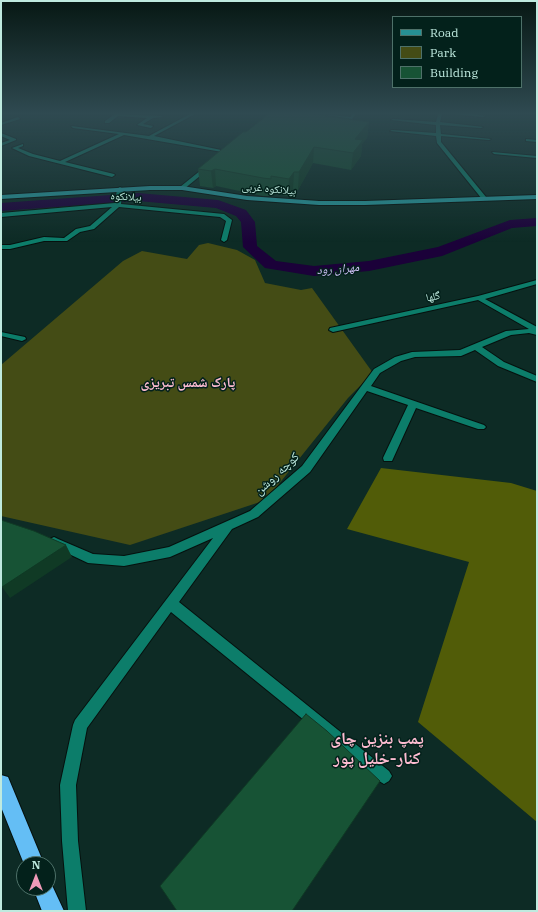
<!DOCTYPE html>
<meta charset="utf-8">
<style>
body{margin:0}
#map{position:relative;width:538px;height:912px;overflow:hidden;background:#0d2b25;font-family:"IBM Plex Serif",serif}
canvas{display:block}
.frame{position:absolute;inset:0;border:2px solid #bfeadf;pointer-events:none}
.legend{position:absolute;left:392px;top:16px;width:130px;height:72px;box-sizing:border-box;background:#03211b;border:1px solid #4e7169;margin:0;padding:5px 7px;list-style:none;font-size:12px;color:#bfeadf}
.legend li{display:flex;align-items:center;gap:8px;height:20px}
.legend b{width:20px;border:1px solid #4e7169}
.north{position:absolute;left:16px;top:856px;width:40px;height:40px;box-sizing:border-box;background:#03211b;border:1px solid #4e7169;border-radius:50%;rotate:0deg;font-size:11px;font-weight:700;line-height:16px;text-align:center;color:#bfeadf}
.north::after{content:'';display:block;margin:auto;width:14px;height:18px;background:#ef9ab8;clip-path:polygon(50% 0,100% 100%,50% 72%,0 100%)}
</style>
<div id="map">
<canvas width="538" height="912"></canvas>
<div class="frame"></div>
<ul class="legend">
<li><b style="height:5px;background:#269094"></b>Road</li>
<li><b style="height:11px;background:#444c15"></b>Park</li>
<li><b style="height:11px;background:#175335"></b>Building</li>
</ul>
<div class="north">N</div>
</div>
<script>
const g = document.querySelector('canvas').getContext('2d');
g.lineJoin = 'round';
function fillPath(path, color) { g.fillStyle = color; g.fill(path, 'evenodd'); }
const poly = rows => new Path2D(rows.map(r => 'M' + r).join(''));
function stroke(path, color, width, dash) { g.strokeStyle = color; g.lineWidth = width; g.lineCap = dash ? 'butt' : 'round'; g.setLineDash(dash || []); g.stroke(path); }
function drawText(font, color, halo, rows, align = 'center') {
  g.font = font + ' "IBM Plex Serif","Noto Naskh Arabic",serif'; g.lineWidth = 3; g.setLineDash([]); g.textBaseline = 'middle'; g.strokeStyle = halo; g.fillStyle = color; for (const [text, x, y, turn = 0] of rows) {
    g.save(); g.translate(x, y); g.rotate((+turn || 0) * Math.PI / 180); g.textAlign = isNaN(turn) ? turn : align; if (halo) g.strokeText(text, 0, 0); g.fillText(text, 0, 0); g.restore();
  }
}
const green = poly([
 [208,243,237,250,255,260,265,283,301,290,312,288,373,373,348,398,266,500,130,545,1,516,1,365,123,261,142,251,187,259,199,245]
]);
const forest = poly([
 [381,468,511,483,537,491,537,822,418,722,469,562,347,529]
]);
const river = poly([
 [138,193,218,200,246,210,255,222,257,246,276,261,314,266,369,261,438,247,510,220,537,218,537,226,512,228,442,256,369,271,314,276,265,268,243,247,241,222,236,216,216,208,138,201,1,211,1,203,138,193]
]);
const street = poly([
 [115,114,161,116,163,117,153,118,143,124,153,126,151,128,137,125,147,118,118,116,109,123,105,123,105,121,115,114],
 [190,114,195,114,154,136,226,151,228,153,124,135,65,162,114,174,115,175,112,177,29,156,12,148,23,144,23,146,18,148,33,154,60,161,119,134,73,128,71,126,149,136,190,114],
 [320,114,351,117,352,114,356,114,352,119,320,114],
 [438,114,442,114,440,122,483,127,481,128,440,125,441,134,491,139,489,140,441,136,441,142,486,197,486,199,482,199,437,143,436,136,390,131,392,130,436,133,436,125,391,120,393,119,436,122,438,114],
 [453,114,473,114,485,116,483,117,453,114],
 [18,117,20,119,1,125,1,123,18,117],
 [1,133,16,139,16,140,1,146,1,143,10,140,1,136,1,133],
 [526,139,537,140,537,142,526,141,526,139],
 [492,152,537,156,537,158,494,154,492,152],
 [206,166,211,167,184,189,180,189,180,187,206,166],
 [120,187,123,189,121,204,224,214,232,220,227,240,224,242,221,240,226,221,220,217,119,207,94,229,80,232,67,241,44,241,10,249,1,249,1,245,10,245,44,237,64,238,76,229,90,226,112,207,1,217,1,213,115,203,117,189,120,187],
 [537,280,537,284,485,299,537,327,537,335,529,333,511,335,482,347,504,362,537,376,537,382,498,366,475,350,461,356,415,357,401,361,380,373,371,386,484,425,486,427,484,429,478,429,416,408,392,461,384,461,383,458,408,405,367,391,310,472,258,517,232,529,179,602,389,771,392,776,389,781,384,784,379,781,171,612,87,728,76,785,78,841,86,911,68,911,62,841,60,785,73,725,75,720,213,538,170,557,124,566,88,563,50,545,48,542,50,539,54,537,58,539,93,554,124,556,169,547,250,511,302,466,374,369,395,357,412,352,460,350,506,331,529,329,478,300,333,332,329,330,330,328,478,296,537,280],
 [1,332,25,337,26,339,22,341,1,336,1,332]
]);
const secondary = poly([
 [150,186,182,186,247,196,319,201,365,201,537,195,537,199,365,205,319,205,247,200,182,190,150,190,1,199,1,195,150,186]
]);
const highway = poly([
 [1,775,8,777,44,864,24,864,1,807,1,775],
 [48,880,50,881,64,911,42,911,33,888,48,888,48,880]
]);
const wall = poly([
 [369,122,367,138,362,144,361,156,351,170,313,163,298,190,293,189,288,196,271,193,271,196,263,196,216,186,213,188,200,186,198,169,246,132]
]);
const shadedWall = poly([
 [369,122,367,138,362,144,361,156,351,170,353,153,355,139],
 [314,147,313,163,298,190,299,172],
 [215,169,216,186,213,188,211,171],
 [294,172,293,189,288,196,289,179],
 [66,545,72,557,10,598,2,587]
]);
const building = poly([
 [269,114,311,114,369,122,355,139,363,140,353,153,314,147,299,172,294,172,289,179,271,176,271,179,263,178,215,169,211,171,198,169,243,132,246,132,269,114],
 [1,520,34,531,66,545,2,587,1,585,1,520],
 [306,714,327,731,380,781,292,911,177,911,160,886,306,714]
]);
const farStreetnames = [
 ["بیلانکوه غربی",269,189,5],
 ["بیلانکوه",126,197,3],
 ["گلها",433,297,-12]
];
const farWaternames = [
 ["مهران رود",338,269,-4]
];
const streetNames = [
 ["کوچه روشن",277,474,-43]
];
const neighbourhoodNames = [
 ["پارک شمس تبریزی",188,383]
];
const nearNeighbourhoodnames = [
 ["پمپ بنزین چای",377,739],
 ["کنار-خلیل پور",377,759]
];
fillPath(green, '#444c15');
fillPath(forest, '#515c08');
fillPath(river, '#1b0139');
stroke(street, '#05110e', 2);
stroke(secondary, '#05110e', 2);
stroke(highway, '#05110e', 2);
fillPath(street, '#0c7d6a');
fillPath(secondary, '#269094');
fillPath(highway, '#64bef5');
fillPath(wall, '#14472e');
fillPath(shadedWall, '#103a25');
fillPath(building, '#175335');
stroke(building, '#103a25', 1);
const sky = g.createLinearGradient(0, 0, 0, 242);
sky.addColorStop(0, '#071814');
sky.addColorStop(0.47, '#2f4a51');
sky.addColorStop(1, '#2f4a5100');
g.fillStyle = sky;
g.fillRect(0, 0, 538, 242);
drawText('11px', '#bfeadf', '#03211b', farStreetnames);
drawText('italic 12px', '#d3c3fb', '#03211b', farWaternames);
drawText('13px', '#bfeadf', '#03211b', streetNames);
drawText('bold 14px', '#fdbcd1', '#03211b', neighbourhoodNames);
drawText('bold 17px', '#fdbcd1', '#03211b', nearNeighbourhoodnames);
</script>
